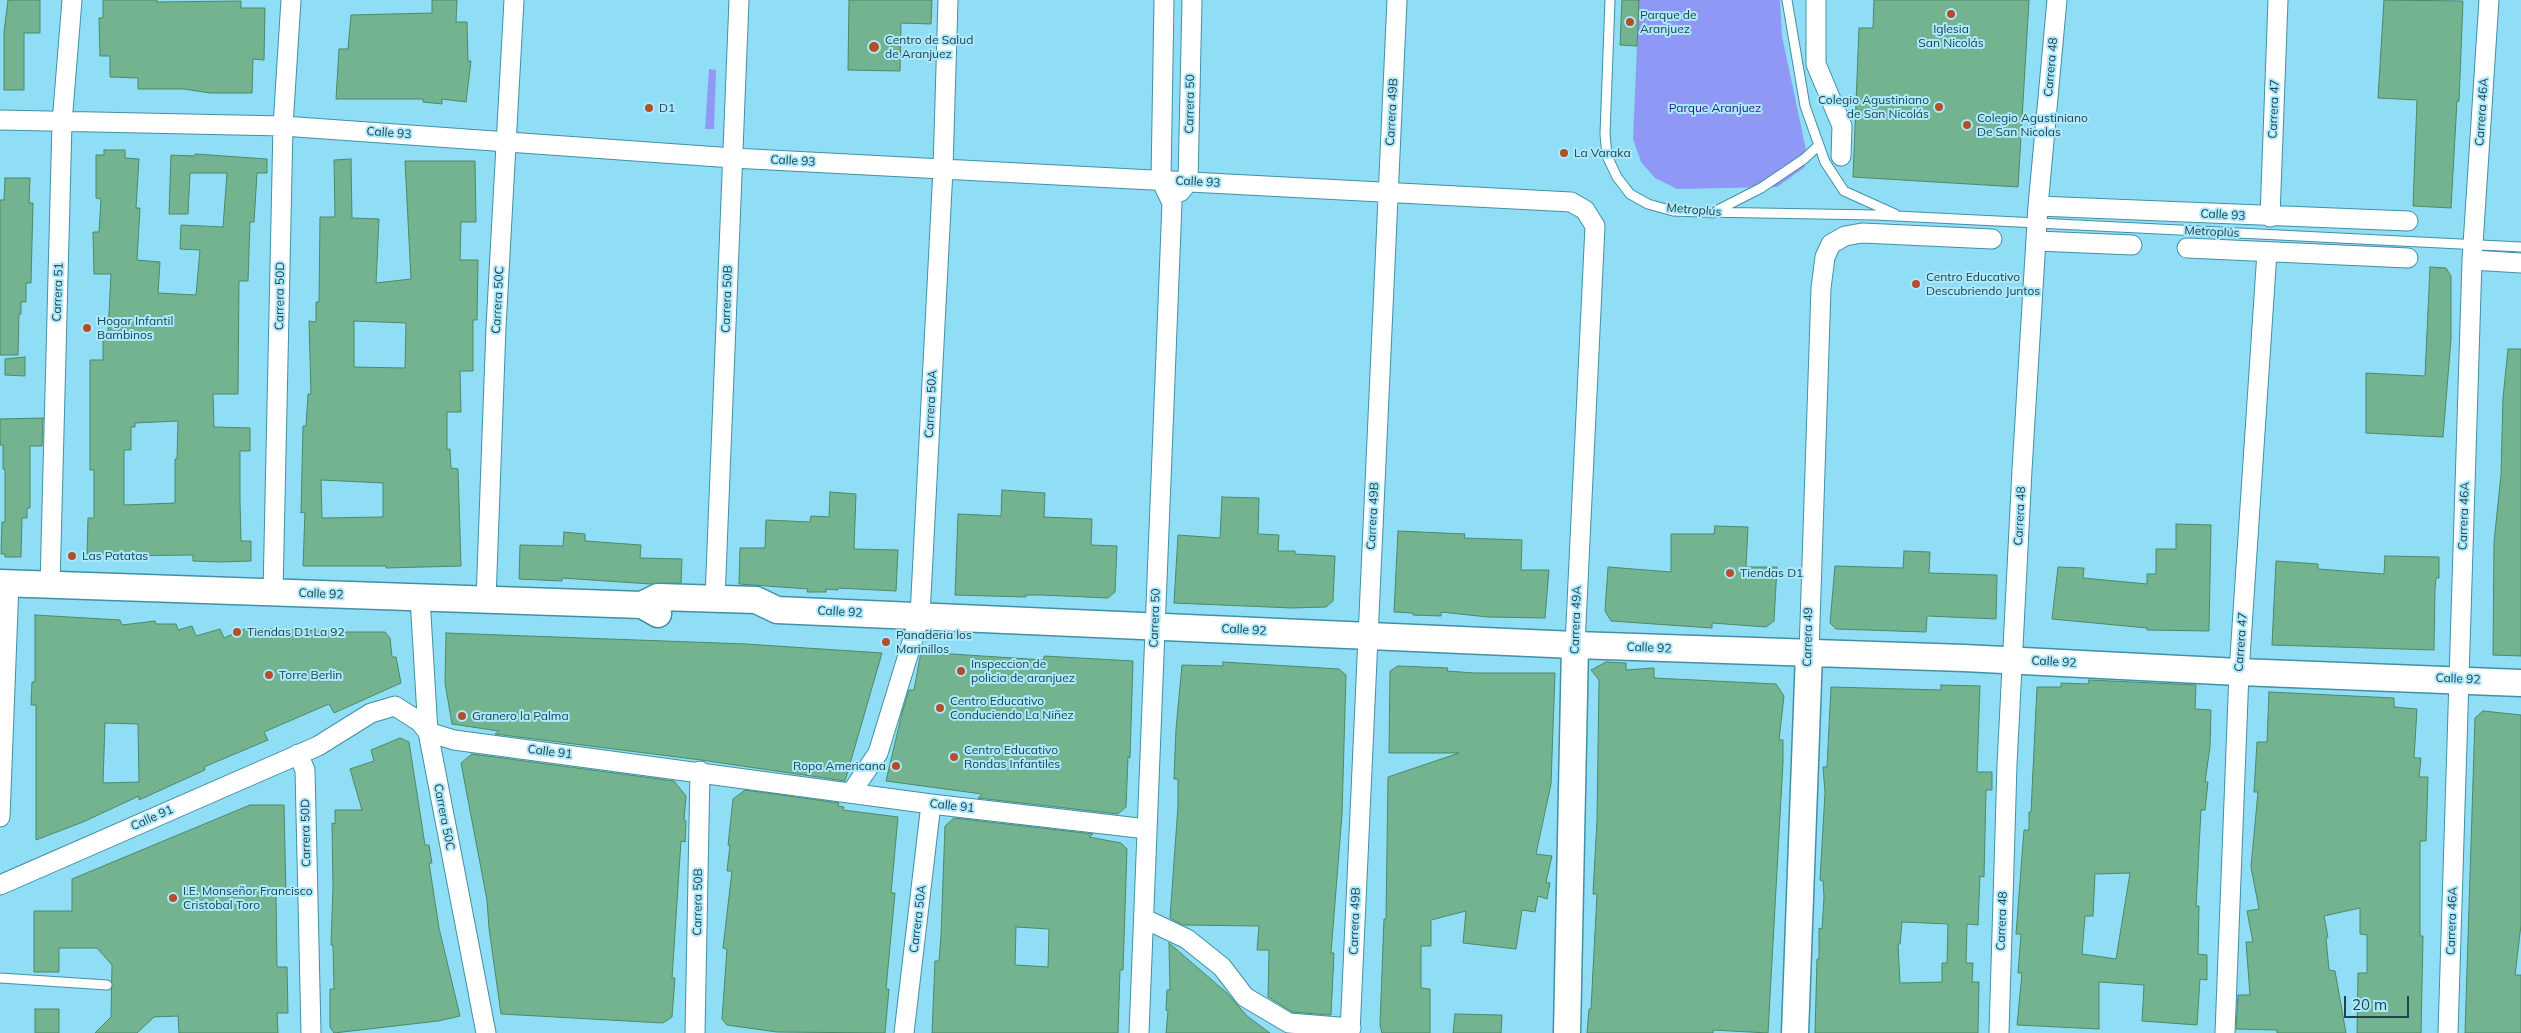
<!DOCTYPE html>
<meta charset="utf-8">
<style>
body{margin:0}
#map{position:relative;width:2521px;height:1033px;overflow:hidden;background:#90def6;font-family:Mulish,sans-serif}
canvas{display:block}
.scale{position:absolute;left:2344px;top:996px;width:65px;height:22px;box-sizing:border-box;border:2px solid #22424c;border-top:0;padding-left:6px;font-size:15px;line-height:18px;white-space:nowrap;color:#22424c;-webkit-text-stroke:4px #ace9fc;paint-order:stroke}
</style>
<div id="map">
<canvas width="2521" height="1033"></canvas>
<div class="scale">20 m</div>
</div>
<script>
const g = document.querySelector('canvas').getContext('2d');
g.lineJoin = 'round';
function fillPath(path, color) { g.fillStyle = color; g.fill(path, 'evenodd'); }
const poly = rows => new Path2D(rows.map(r => 'M' + r).join(''));
function stroke(path, color, width, dash) { g.strokeStyle = color; g.lineWidth = width; g.lineCap = dash ? 'butt' : 'round'; g.setLineDash(dash || []); g.stroke(path); }
function drawText(font, color, halo, rows, align = 'center') {
  g.font = font + ' Mulish,sans-serif'; g.lineWidth = 4; g.setLineDash([]); g.textBaseline = 'middle'; g.strokeStyle = halo; g.fillStyle = color; for (const [text, x, y, turn = 0] of rows) {
    g.save(); g.translate(x, y); g.rotate((+turn || 0) * Math.PI / 180); g.textAlign = isNaN(turn) ? turn : align; if (halo) g.strokeText(text, 0, 0); g.fillText(text, 0, 0); g.restore();
  }
}
const green = poly([
 [1639,0,1780,0,1782,36,1806,150,1805,167,1777,187,1677,189,1655,178,1641,162,1633,139],
 [709,69,716,70,714,129,705,129]
]);
const building = poly([
 [8,0,40,0,40,33,24,33,24,90,4,90,4,32,8,0],
 [103,0,157,0,157,2,241,1,241,8,265,8,264,60,253,59,252,93,210,93,184,89,138,89,138,78,110,77,110,56,100,56,99,18,103,18,103,0],
 [432,0,457,0,456,22,467,22,468,61,471,61,466,102,442,99,442,104,423,102,423,99,336,99,339,49,348,49,351,15,432,13,432,0],
 [849,0,932,0,931,24,901,23,900,71,848,70,849,0],
 [1622,0,1639,0,1637,46,1620,45,1622,0],
 [1874,0,2029,0,2018,187,1853,177,1859,28,1873,28,1874,0],
 [2384,0,2463,1,2459,101,2457,101,2451,208,2413,206,2417,100,2378,98,2384,0],
 [104,150,125,150,125,158,139,159,136,208,140,208,137,260,160,262,158,293,196,295,200,250,180,249,181,225,223,227,227,173,190,173,188,214,169,214,171,155,195,156,195,154,267,159,267,173,257,173,254,222,250,222,248,281,239,281,238,394,213,394,214,427,250,428,250,451,240,451,240,500,241,541,251,541,251,561,221,562,193,561,193,555,112,556,112,554,87,554,88,518,94,518,94,470,90,470,90,360,103,360,103,333,108,333,111,274,94,274,93,232,99,232,101,199,96,198,96,155,104,155,104,150],
 [178,421,177,459,175,459,175,503,124,505,124,450,131,450,131,427,135,427,135,423,178,421],
 [351,159,352,218,379,219,376,283,411,279,405,161,475,161,476,222,461,222,460,260,478,260,477,320,473,320,473,371,460,371,461,412,447,412,447,449,450,449,451,468,458,469,461,566,386,568,386,566,303,566,305,512,301,513,303,426,306,426,308,394,311,394,309,321,316,322,316,302,319,302,320,217,335,217,334,160,351,159],
 [354,321,406,323,405,368,354,367,354,321],
 [321,480,383,483,383,517,322,518,321,480],
 [5,178,30,178,29,203,33,203,31,283,26,283,26,302,21,302,21,314,19,314,18,355,0,355,0,200,4,200,5,178],
 [2430,267,2446,268,2451,276,2451,339,2443,437,2366,433,2366,373,2425,376,2430,267],
 [2508,349,2521,349,2521,656,2493,655,2494,542,2501,475,2503,398,2508,349],
 [25,357,25,376,5,375,5,359,25,357],
 [43,418,42,446,30,446,30,508,27,508,27,518,22,518,21,557,5,557,5,554,1,554,2,522,5,522,5,469,3,469,3,445,0,445,0,419,43,418],
 [1002,490,1045,493,1044,517,1092,519,1091,545,1117,546,1115,592,1108,598,1041,595,1026,595,1026,597,955,595,958,514,1001,516,1002,490],
 [830,492,856,494,854,549,898,550,896,591,838,588,838,590,826,589,826,592,807,592,808,589,739,584,740,548,765,548,766,520,810,522,811,516,829,517,830,492],
 [1222,497,1259,498,1258,534,1279,535,1278,551,1295,551,1295,554,1335,556,1333,601,1326,607,1292,608,1174,603,1178,535,1220,538,1222,497],
 [2176,524,2211,525,2209,631,2147,630,2147,628,2052,619,2058,567,2084,568,2083,578,2147,584,2147,574,2156,574,2156,549,2176,549,2176,524],
 [1715,526,1748,527,1746,567,1777,567,1774,621,1766,627,1712,623,1712,628,1611,621,1605,611,1608,567,1671,572,1671,534,1714,534,1715,526],
 [1398,531,1465,534,1464,538,1522,540,1521,570,1549,570,1545,618,1488,617,1441,612,1441,616,1413,615,1413,613,1394,612,1398,531],
 [564,532,585,534,585,541,641,545,640,558,682,559,681,583,651,584,562,578,562,581,519,579,520,545,563,546,564,532],
 [1904,551,1930,552,1929,573,1997,575,1996,619,1927,616,1926,632,1836,629,1830,623,1835,566,1903,568,1904,551],
 [2385,556,2439,557,2439,578,2436,578,2435,588,2434,650,2272,645,2276,561,2318,564,2318,569,2384,574,2385,556],
 [35,615,120,620,122,625,155,621,156,624,176,624,178,630,192,626,196,636,220,629,224,638,247,628,323,631,341,629,342,632,385,632,390,638,392,657,396,657,401,683,334,713,329,704,264,732,268,740,204,767,205,770,139,800,139,796,83,822,36,840,36,705,31,705,32,682,35,682,35,615],
 [105,723,138,724,139,782,103,783,105,723],
 [446,633,746,644,882,653,845,781,701,760,495,734,499,731,452,724,445,683,446,633],
 [921,652,1044,660,1044,656,1133,661,1130,758,1128,757,1126,807,1118,814,978,798,982,794,886,781,902,713,909,690,914,690,921,652],
 [1223,662,1339,669,1346,675,1342,814,1331,953,1334,953,1331,1015,1292,1012,1268,997,1269,950,1257,950,1259,926,1183,925,1170,918,1178,806,1178,779,1174,779,1176,729,1182,665,1223,666,1223,662],
 [1606,662,1626,663,1626,670,1654,668,1654,678,1776,684,1784,696,1779,740,1783,740,1783,762,1768,1033,1713,1030,1713,1033,1587,1033,1589,1009,1591,1009,1597,894,1593,894,1597,820,1599,680,1591,670,1606,662],
 [1398,666,1448,668,1447,671,1474,673,1555,673,1551,784,1536,854,1552,856,1546,882,1550,883,1547,899,1538,896,1535,912,1522,910,1516,949,1463,943,1466,911,1431,920,1431,946,1421,946,1421,988,1430,989,1430,1033,1382,1033,1380,1025,1384,919,1386,919,1388,777,1459,753,1389,753,1390,671,1398,666],
 [2089,680,2196,685,2195,709,2211,710,2210,747,2205,782,2208,782,2205,810,2201,810,2196,906,2199,906,2198,954,2207,955,2207,980,2200,979,2197,1025,2142,1021,2144,985,2099,982,2099,1029,2017,1025,2022,973,2018,973,2021,934,2016,934,2024,830,2029,830,2029,812,2031,812,2037,687,2061,687,2061,683,2088,684,2089,680],
 [2130,873,2116,959,2082,954,2085,916,2093,916,2095,874,2130,873],
 [1941,685,1980,686,1977,772,1992,772,1992,790,1986,790,1984,877,1980,876,1978,925,1967,924,1966,963,1973,963,1972,982,1979,982,1978,1033,1815,1033,1817,959,1819,959,1819,928,1822,929,1824,897,1823,881,1820,880,1825,793,1823,767,1827,767,1831,687,1941,690,1941,685],
 [1902,922,1948,924,1947,963,1942,963,1942,982,1900,983,1898,944,1900,944,1902,922],
 [2269,692,2394,698,2394,707,2417,709,2414,758,2421,758,2419,777,2428,777,2426,841,2420,841,2420,936,2423,936,2421,1033,2357,1033,2358,973,2367,973,2367,935,2360,934,2360,908,2324,916,2328,937,2326,938,2329,970,2335,971,2346,1033,2277,1033,2277,1030,2236,1029,2238,995,2250,995,2246,942,2253,942,2247,911,2259,909,2251,867,2258,792,2254,792,2257,742,2267,742,2269,692],
 [2483,711,2521,715,2521,925,2515,975,2521,975,2521,1033,2465,1033,2475,718,2483,711],
 [400,738,409,742,425,845,429,845,432,863,429,863,439,928,460,1016,438,1021,334,1033,330,1027,330,989,334,989,333,945,331,945,333,887,332,823,335,824,335,810,362,810,350,769,374,761,371,750,400,738],
 [472,754,674,781,686,796,684,820,686,821,685,842,681,841,672,978,675,978,672,1017,663,1023,501,1014,489,928,487,900,461,763,472,754],
 [745,790,839,803,838,806,844,807,843,810,898,817,891,893,895,893,886,989,889,989,885,1033,777,1032,727,1025,722,1019,727,949,723,948,732,871,727,871,730,845,728,845,733,799,745,790],
 [250,805,284,805,286,894,276,895,277,967,287,967,288,1013,277,1013,278,1033,179,1033,178,1016,154,1017,137,1033,95,1033,111,1017,112,965,97,948,59,948,59,972,34,972,34,911,72,911,72,879,250,805],
 [954,818,1093,834,1089,837,1121,843,1127,849,1123,970,1120,970,1118,1033,932,1033,935,961,939,961,941,936,945,826,954,818],
 [1016,927,1049,929,1048,967,1015,965,1016,927],
 [1169,943,1227,993,1247,1016,1270,1033,1166,1033,1168,1011,1166,1010,1167,990,1170,990,1169,943],
 [35,1009,59,1009,59,1033,35,1033,35,1009],
 [1455,1014,1502,1015,1501,1033,1453,1033,1455,1014]
]);
const lane = poly([
 [1610,0,1605,134,1607,156,1617,177,1630,194,1648,204,1673,211,1701,212,1876,215,2521,247],
 [1787,0,1805,106,1825,162,1844,191,1895,214],
 [1712,213,1761,188,1804,159,1818,146],
 [0,978,107,985]
]);
const street = poly([
 [1816,0,1816,64,1842,126,1841,156],
 [0,120,283,126,733,158,1571,202,1585,210,1595,226,1575,645],
 [1180,192,1188,182,1192,0],
 [2038,206,2408,221],
 [2270,217,2278,0],
 [2037,241,2132,245],
 [2187,248,2408,258],
 [2472,260,2521,263],
 [50,585,62,123,72,0],
 [273,593,283,126,291,0],
 [420,598,428,732,486,1033],
 [715,599,739,0],
 [486,600,496,327,514,0],
 [1809,653,1821,288,1825,257,1831,244,1845,236,1862,233,1992,239],
 [298,754,305,770,311,1033],
 [851,793,878,753,920,616,943,169,948,0],
 [0,817,9,583],
 [0,885,318,746,371,713,395,706,420,722,428,732,454,740,931,804,1147,829],
 [1145,919,1187,939,1222,967,1245,997,1289,1023,1351,1028],
 [695,1033,700,771],
 [904,1033,931,804],
 [1139,1033,1172,203,1161,180,1164,0],
 [1350,1033,1397,0],
 [1999,1033,2007,765,2022,470,2038,206,2057,0],
 [2225,1033,2239,672,2267,252],
 [2448,1033,2472,260,2489,0]
]);
const secondary = poly([
 [0,583,642,605,658,614],
 [642,605,658,597,756,600,777,610,1575,645,1964,658,2239,672,2521,683],
 [1567,1033,1575,645],
 [1795,1033,1809,653]
]);
const markers = [
 [1951,14,5,"#b44d29"],
 [1630,22,5,"#b44d29"],
 [874,47,6,"#b44d29"],
 [1939,107,5,"#b44d29"],
 [649,108,5,"#b44d29"],
 [1967,125,5,"#b44d29"],
 [1564,153,5,"#b44d29"],
 [1916,284,5,"#b44d29"],
 [87,328,5,"#b44d29"],
 [72,556,5,"#b44d29"],
 [1730,573,5,"#b44d29"],
 [237,632,5,"#b44d29"],
 [886,642,5,"#b44d29"],
 [961,671,5,"#b44d29"],
 [269,675,5,"#b44d29"],
 [940,708,5,"#b44d29"],
 [462,716,5,"#b44d29"],
 [954,757,5,"#b44d29"],
 [896,766,5,"#b44d29"],
 [173,898,5,"#b44d29"]
];
const poiNames = [
 ["Parque de",1640,15],
 ["Aranjuez",1640,29],
 ["Iglesia",1951,29,"center"],
 ["San Nicolás",1951,43,"center"],
 ["Centro de Salud",885,40],
 ["de Aranjuez",885,54],
 ["Colegio Agustiniano",1929,100,"right"],
 ["de San Nicolás",1929,114,"right"],
 ["D1",659,108],
 ["Colegio Agustiniano",1977,118],
 ["De San Nicolas",1977,132],
 ["La Varaka",1574,153],
 ["Centro Educativo",1926,277],
 ["Descubriendo Juntos",1926,291],
 ["Hogar Infantil",97,321],
 ["Bambinos",97,335],
 ["Las Patatas",82,556],
 ["Tiendas D1",1740,573],
 ["Tiendas D1 La 92",247,632],
 ["Panaderia los",896,635],
 ["Marinillos",896,649],
 ["Inspeccion de",971,664],
 ["policia de aranjuez",971,678],
 ["Torre Berlin",279,675],
 ["Centro Educativo",950,701],
 ["Conduciendo La Niñez",950,715],
 ["Granero la Palma",472,716],
 ["Centro Educativo",964,750],
 ["Rondas Infantiles",964,764],
 ["Ropa Americana",886,766,"right"],
 ["I.E. Monseñor Francisco",183,891],
 ["Cristobal Toro",183,905]
];
const streetNames = [
 ["Carrera 48",2051,67,-85],
 ["Carrera 50",1190,104,-89],
 ["Carrera 47",2274,109,-88],
 ["Carrera 49B",1392,112,-87],
 ["Carrera 46A",2482,112,-86],
 ["Calle 93",389,133,4],
 ["Calle 93",793,161,3],
 ["Calle 93",1198,182,3],
 ["Metroplús",1694,210,5],
 ["Calle 93",2223,215,3],
 ["Metroplús",2212,232,3],
 ["Carrera 51",58,292,-88],
 ["Carrera 50D",280,296,-89],
 ["Carrera 50B",727,299,-88],
 ["Carrera 50C",498,300,-87],
 ["Carrera 50A",931,404,-87],
 ["Carrera 49B",1373,516,-87],
 ["Carrera 48",2020,516,-87],
 ["Carrera 46A",2464,516,-88],
 ["Calle 92",321,594,2],
 ["Calle 92",840,612,3],
 ["Carrera 50",1155,618,-88],
 ["Carrera 49A",1576,620,-88],
 ["Calle 92",1244,630,3],
 ["Carrera 49",1808,637,-89],
 ["Carrera 47",2241,642,-86],
 ["Calle 92",1649,648,2],
 ["Calle 92",2054,662,3],
 ["Calle 92",2458,679,2],
 ["Calle 91",550,752,7],
 ["Calle 91",952,806,6],
 ["Carrera 50C",444,817,79],
 ["Calle 91",152,818,-24],
 ["Carrera 50D",306,833,-91],
 ["Carrera 50B",698,902,-89],
 ["Carrera 50A",918,919,-83],
 ["Carrera 49B",1355,921,-88],
 ["Carrera 48",2002,921,-88],
 ["Carrera 46A",2452,921,-88]
];
const parkNames = [
 ["Parque Aranjuez",1715,108]
];
fillPath(green, '#9098f6');
fillPath(building, '#74b390');
stroke(building, '#4b8968', 1);
stroke(lane, '#4190a5', 11);
stroke(street, '#4190a5', 21);
stroke(secondary, '#4190a5', 29);
stroke(lane, '#fff', 9);
stroke(street, '#fff', 19);
stroke(secondary, '#fff', 26);
for (const [x, y, r, color] of markers) { const dot = new Path2D(); dot.arc(x, y, r, 0, 2 * Math.PI); g.fillStyle = color; g.fill(dot); stroke(dot, '#ace9fc', 2); }
drawText('12px', '#22424c', '#ace9fc', poiNames, 'left');
drawText('12px', '#22424c', '#ace9fc', streetNames);
drawText('12px', '#2a1688', '#ace9fc', parkNames);
</script>
